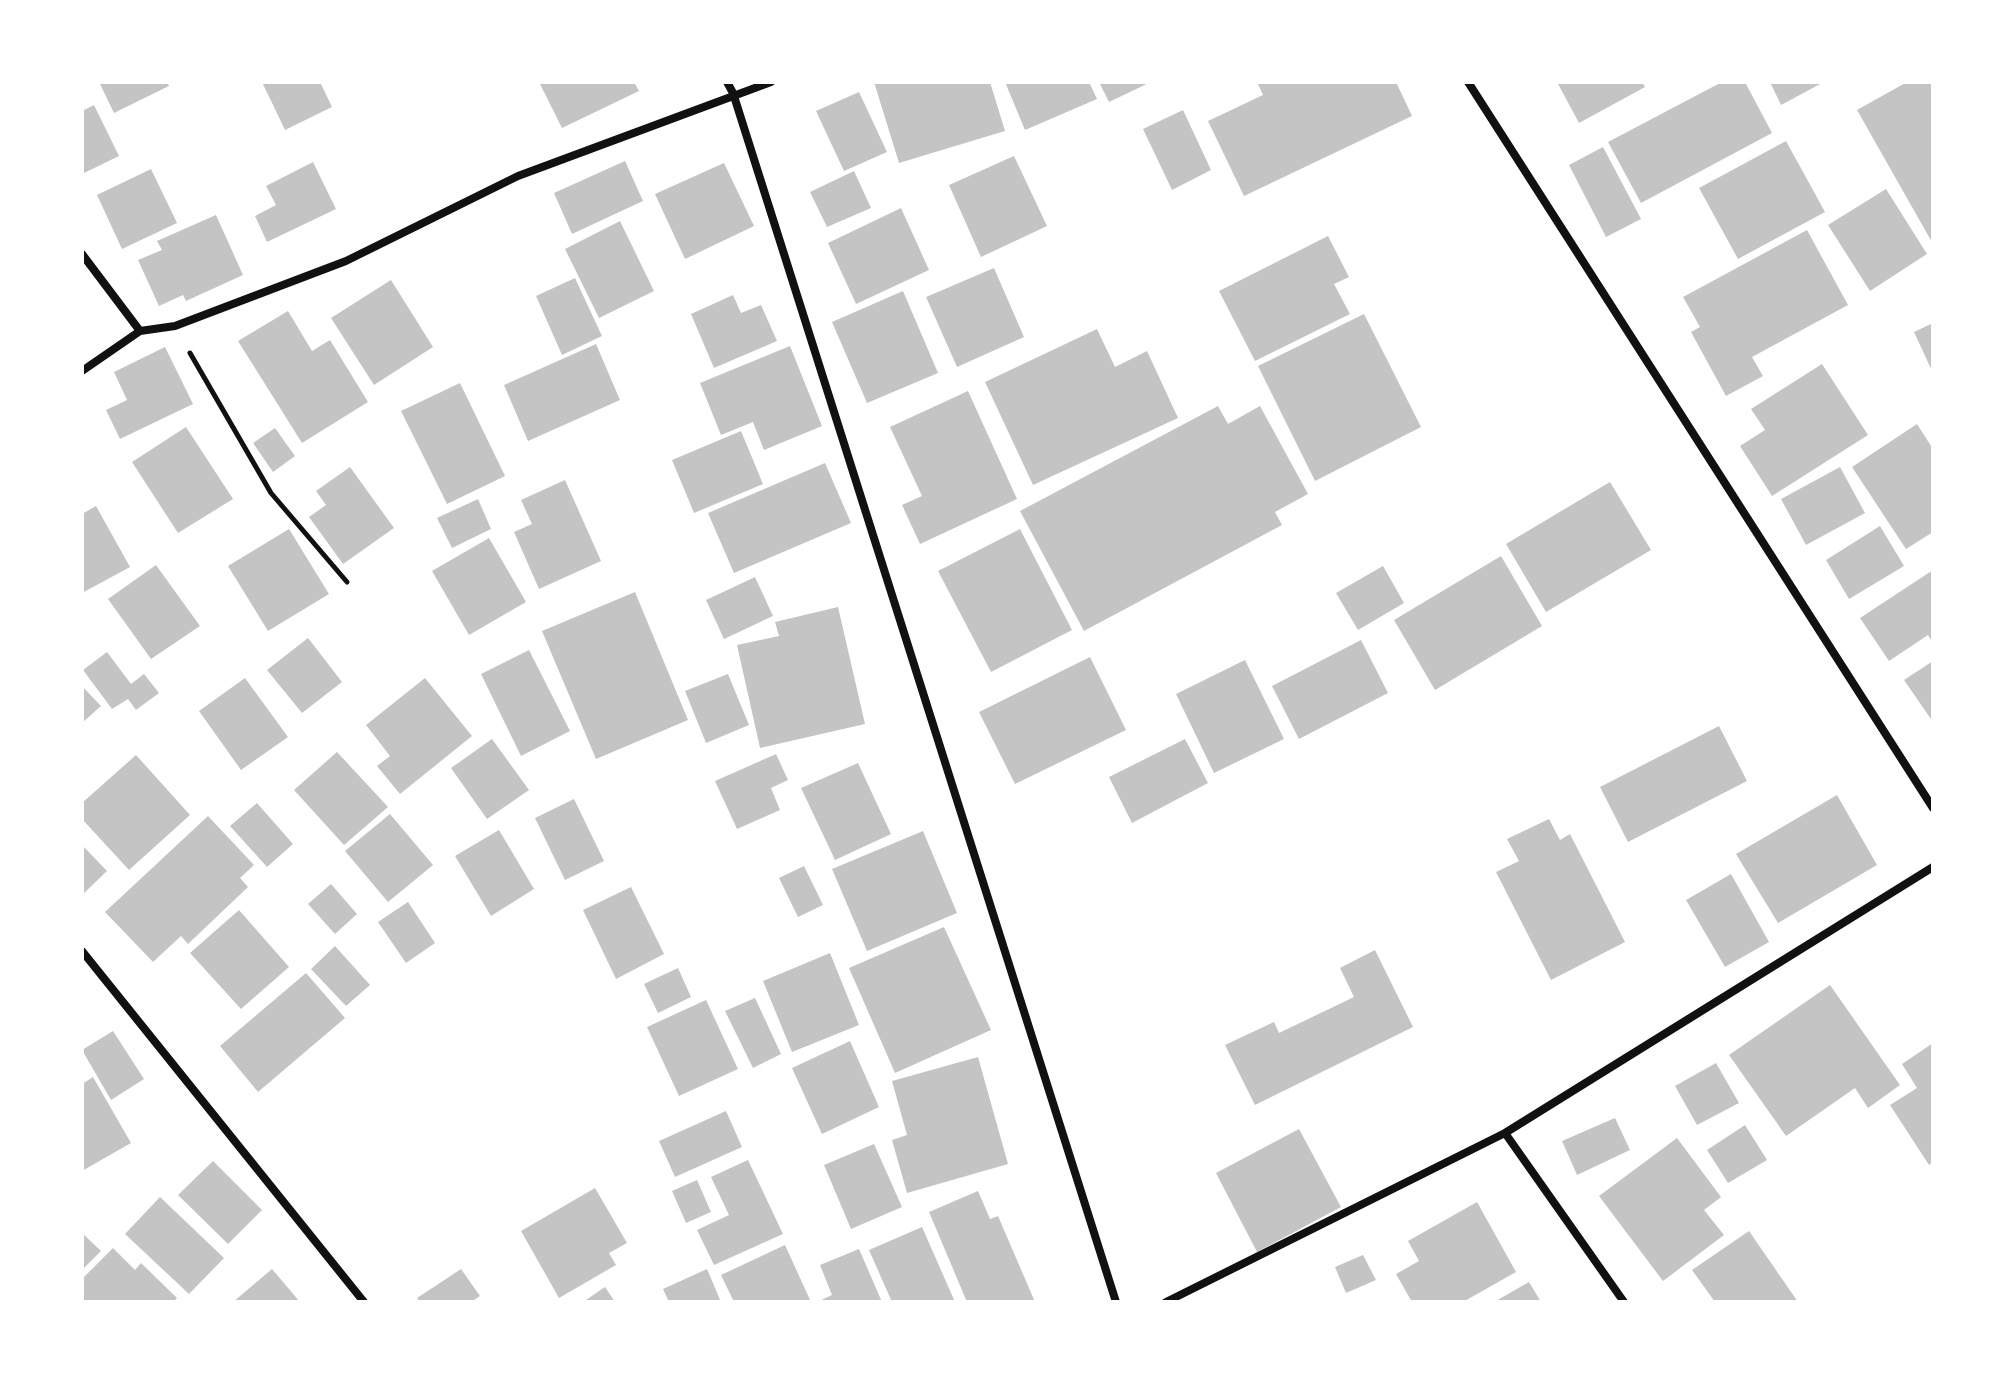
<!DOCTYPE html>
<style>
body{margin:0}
#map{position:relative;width:2015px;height:1384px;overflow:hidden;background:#fff;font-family:Cabin,sans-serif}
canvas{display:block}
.frame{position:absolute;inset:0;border:84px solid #fff;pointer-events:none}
</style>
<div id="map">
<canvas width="2015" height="1384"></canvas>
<div class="frame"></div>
</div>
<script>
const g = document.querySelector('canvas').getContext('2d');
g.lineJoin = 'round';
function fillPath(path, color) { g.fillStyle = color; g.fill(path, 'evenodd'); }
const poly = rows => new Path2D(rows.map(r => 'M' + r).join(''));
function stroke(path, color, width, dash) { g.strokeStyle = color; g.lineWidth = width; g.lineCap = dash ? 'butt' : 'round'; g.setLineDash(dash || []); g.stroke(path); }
const building = poly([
 [99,82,167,82,169,86,114,113],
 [262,82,320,82,332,107,285,130],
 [539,82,634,82,639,91,562,128],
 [874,82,990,82,1005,131,899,163],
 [1005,82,1089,82,1097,99,1025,130],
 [1099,82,1151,82,1109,102],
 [1257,82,1396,82,1412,116,1244,196,1208,121,1263,95],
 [1557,82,1642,82,1645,87,1579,123],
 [1722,82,1745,82,1772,133,1641,203,1608,142],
 [1770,82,1824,82,1781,105],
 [1907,82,1933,82,1933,244,1857,110],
 [859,92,887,152,844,171,816,111],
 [94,105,119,156,82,174,82,111],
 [1183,110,1211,170,1172,190,1143,129],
 [1786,141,1825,212,1738,259,1699,188],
 [1603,147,1641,219,1606,237,1569,165],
 [1014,156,1047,226,981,257,949,185],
 [625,161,643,201,572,234,554,193],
 [313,162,336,209,267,242,255,216,276,205,266,186],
 [724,163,754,226,685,259,655,194],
 [151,169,177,223,122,249,97,195],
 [854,171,871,208,827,227,810,192],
 [1886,189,1927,254,1870,291,1828,225],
 [901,208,929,270,856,304,828,243],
 [216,215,243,275,186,301,183,295,159,306,138,260,162,250,157,241],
 [620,221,654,291,599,318,565,249],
 [1807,230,1848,305,1752,357,1763,376,1726,396,1691,332,1700,327,1683,297],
 [1328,236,1349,277,1334,284,1350,314,1255,361,1219,291],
 [994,268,1024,337,957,367,926,297],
 [575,278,602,336,562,355,536,296],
 [391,280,433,347,374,385,331,318],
 [903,291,938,373,867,403,832,322],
 [733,295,741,313,761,305,777,341,714,368,691,314],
 [288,311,312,351,330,340,368,402,302,443,238,341],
 [1364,314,1421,427,1315,481,1258,366],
 [1933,323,1933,373,1914,332],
 [1097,329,1115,367,1147,351,1178,418,1033,485,985,382],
 [596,344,620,400,528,441,504,385],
 [790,346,822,426,764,450,753,422,721,435,700,383],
 [165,347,193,404,120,439,106,410,127,400,114,372],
 [1822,364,1868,435,1772,496,1740,446,1765,430,1751,409],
 [460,383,505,476,447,504,401,411],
 [968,391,1017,499,920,544,902,505,922,496,890,427],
 [1218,406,1228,424,1260,406,1308,494,1275,512,1282,525,1084,631,1020,511],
 [1917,424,1933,449,1933,532,1906,549,1852,467],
 [186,427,233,499,178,533,132,462],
 [275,428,295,456,273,472,253,443],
 [741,431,763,484,694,513,672,460],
 [825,463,851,523,734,573,708,513],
 [350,467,394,528,343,564,309,517,326,505,316,491],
 [1840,467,1865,513,1806,545,1781,499],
 [565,480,601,561,539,589,514,532,532,524,521,500],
 [1610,482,1651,550,1546,612,1506,544],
 [478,499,491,529,452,548,437,518],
 [96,506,130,567,82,593,82,514],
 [1880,526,1904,566,1849,599,1826,560],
 [289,529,329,594,268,631,228,566],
 [1020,529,1072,630,991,672,938,571],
 [489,538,526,602,469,635,432,571],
 [1501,556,1542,626,1435,690,1394,620],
 [156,565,200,626,151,659,108,599],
 [1383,566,1404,603,1358,630,1336,593],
 [1933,570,1933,643,1928,635,1889,661,1860,618],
 [755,577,773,616,724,639,706,600],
 [635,592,688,720,596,759,542,631],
 [838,607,865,724,760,748,737,645,779,636,775,622],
 [308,638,342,682,302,713,267,670],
 [1361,640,1388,693,1299,739,1272,686],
 [529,650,570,731,521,756,481,674],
 [107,652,131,684,144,674,159,693,136,710,128,699,112,709,83,670],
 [1090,657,1126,730,1015,784,979,712],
 [1245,660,1284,739,1214,773,1176,694],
 [1933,661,1933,722,1904,680],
 [728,674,749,725,706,743,685,691],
 [245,678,288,737,241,770,199,711],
 [425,678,472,736,400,794,377,766,390,756,366,725],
 [82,686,101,706,82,723],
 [1719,726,1747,781,1628,842,1600,787],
 [492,739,529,790,487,819,451,768],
 [1185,739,1208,783,1132,823,1109,777],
 [337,752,388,807,344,845,294,790],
 [776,754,788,780,771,788,780,810,737,829,715,781],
 [136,755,190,815,129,870,82,819,82,803],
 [858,763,891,834,835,860,801,788],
 [1837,795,1877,865,1778,923,1736,854],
 [574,799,604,861,565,880,535,818],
 [257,803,293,844,267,867,230,826],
 [390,814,433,865,388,902,345,851],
 [208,816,254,865,240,878,248,887,188,944,181,936,153,962,105,912],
 [1549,819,1560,840,1570,834,1625,942,1551,980,1496,872,1519,861,1507,839],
 [499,830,534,889,491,916,455,856],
 [923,831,957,913,867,951,832,869],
 [82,845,107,871,82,895],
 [804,866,823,905,798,917,779,878],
 [1731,874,1769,942,1725,967,1686,900],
 [331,884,357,914,335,934,308,904],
 [631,887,664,954,616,979,583,910],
 [408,902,435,943,406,963,378,922],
 [239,910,289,967,241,1009,190,953],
 [944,927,991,1030,895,1073,849,968],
 [335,946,370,985,346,1006,311,969],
 [1375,950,1413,1027,1255,1105,1225,1045,1274,1022,1279,1033,1354,997,1340,968],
 [830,953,859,1025,792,1052,763,981],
 [678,968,691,997,658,1013,644,984],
 [306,973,345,1018,258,1092,220,1046],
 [1830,985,1900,1085,1868,1108,1855,1088,1786,1136,1729,1055],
 [755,998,781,1054,753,1068,725,1011],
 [706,1000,738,1069,679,1096,647,1027],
 [113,1031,144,1079,111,1100,82,1050],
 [850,1041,879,1107,822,1134,792,1068],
 [1933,1043,1933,1162,1929,1165,1890,1105,1917,1088,1902,1064],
 [978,1057,1008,1164,907,1193,892,1140,907,1135,892,1081],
 [1716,1063,1739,1103,1697,1125,1675,1086],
 [93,1077,131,1143,82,1171,82,1084],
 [726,1111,742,1147,675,1177,659,1141],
 [1615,1118,1630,1150,1577,1175,1562,1141],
 [1745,1125,1767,1160,1728,1183,1707,1150],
 [1299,1129,1341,1207,1257,1252,1216,1173],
 [1677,1138,1721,1197,1704,1210,1724,1235,1663,1281,1599,1196],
 [874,1144,902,1207,851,1229,824,1165],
 [748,1160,783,1234,714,1265,697,1230,729,1215,711,1177],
 [213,1161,262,1210,228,1244,178,1195],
 [697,1180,711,1212,686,1223,672,1191],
 [595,1188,627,1243,609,1253,616,1265,559,1298,521,1231],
 [978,1191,990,1219,998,1216,1035,1302,967,1302,929,1212],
 [160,1197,224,1258,189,1294,125,1234],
 [1477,1202,1516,1272,1463,1302,1412,1302,1396,1274,1419,1261,1408,1241],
 [922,1227,955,1302,892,1302,869,1250],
 [1749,1231,1798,1302,1715,1302,1692,1270],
 [82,1233,101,1251,82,1270],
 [785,1245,811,1302,734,1302,721,1275],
 [113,1248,135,1270,141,1263,177,1298,173,1302,82,1302,82,1279],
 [859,1249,882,1302,817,1302,832,1295,820,1265],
 [1363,1255,1376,1280,1346,1293,1335,1267],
 [272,1269,300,1302,233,1302],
 [461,1269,480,1296,471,1302,420,1302,417,1298],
 [707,1269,721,1302,669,1302,663,1289],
 [1529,1282,1541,1302,1494,1302],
 [605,1287,615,1302,583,1302]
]);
const path = poly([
 [190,353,271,493,347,582]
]);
const minor = poly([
 [727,82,733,93,1116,1302],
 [1468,82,1933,808],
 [82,254,140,331],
 [82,371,140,331,175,326,346,261,518,176,771,82],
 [82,951,364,1302],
 [1505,1133,1624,1302],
 [1166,1302,1505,1133,1933,867]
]);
fillPath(building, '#c4c4c4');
stroke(path, '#111', 5);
stroke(minor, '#111', 8);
</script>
